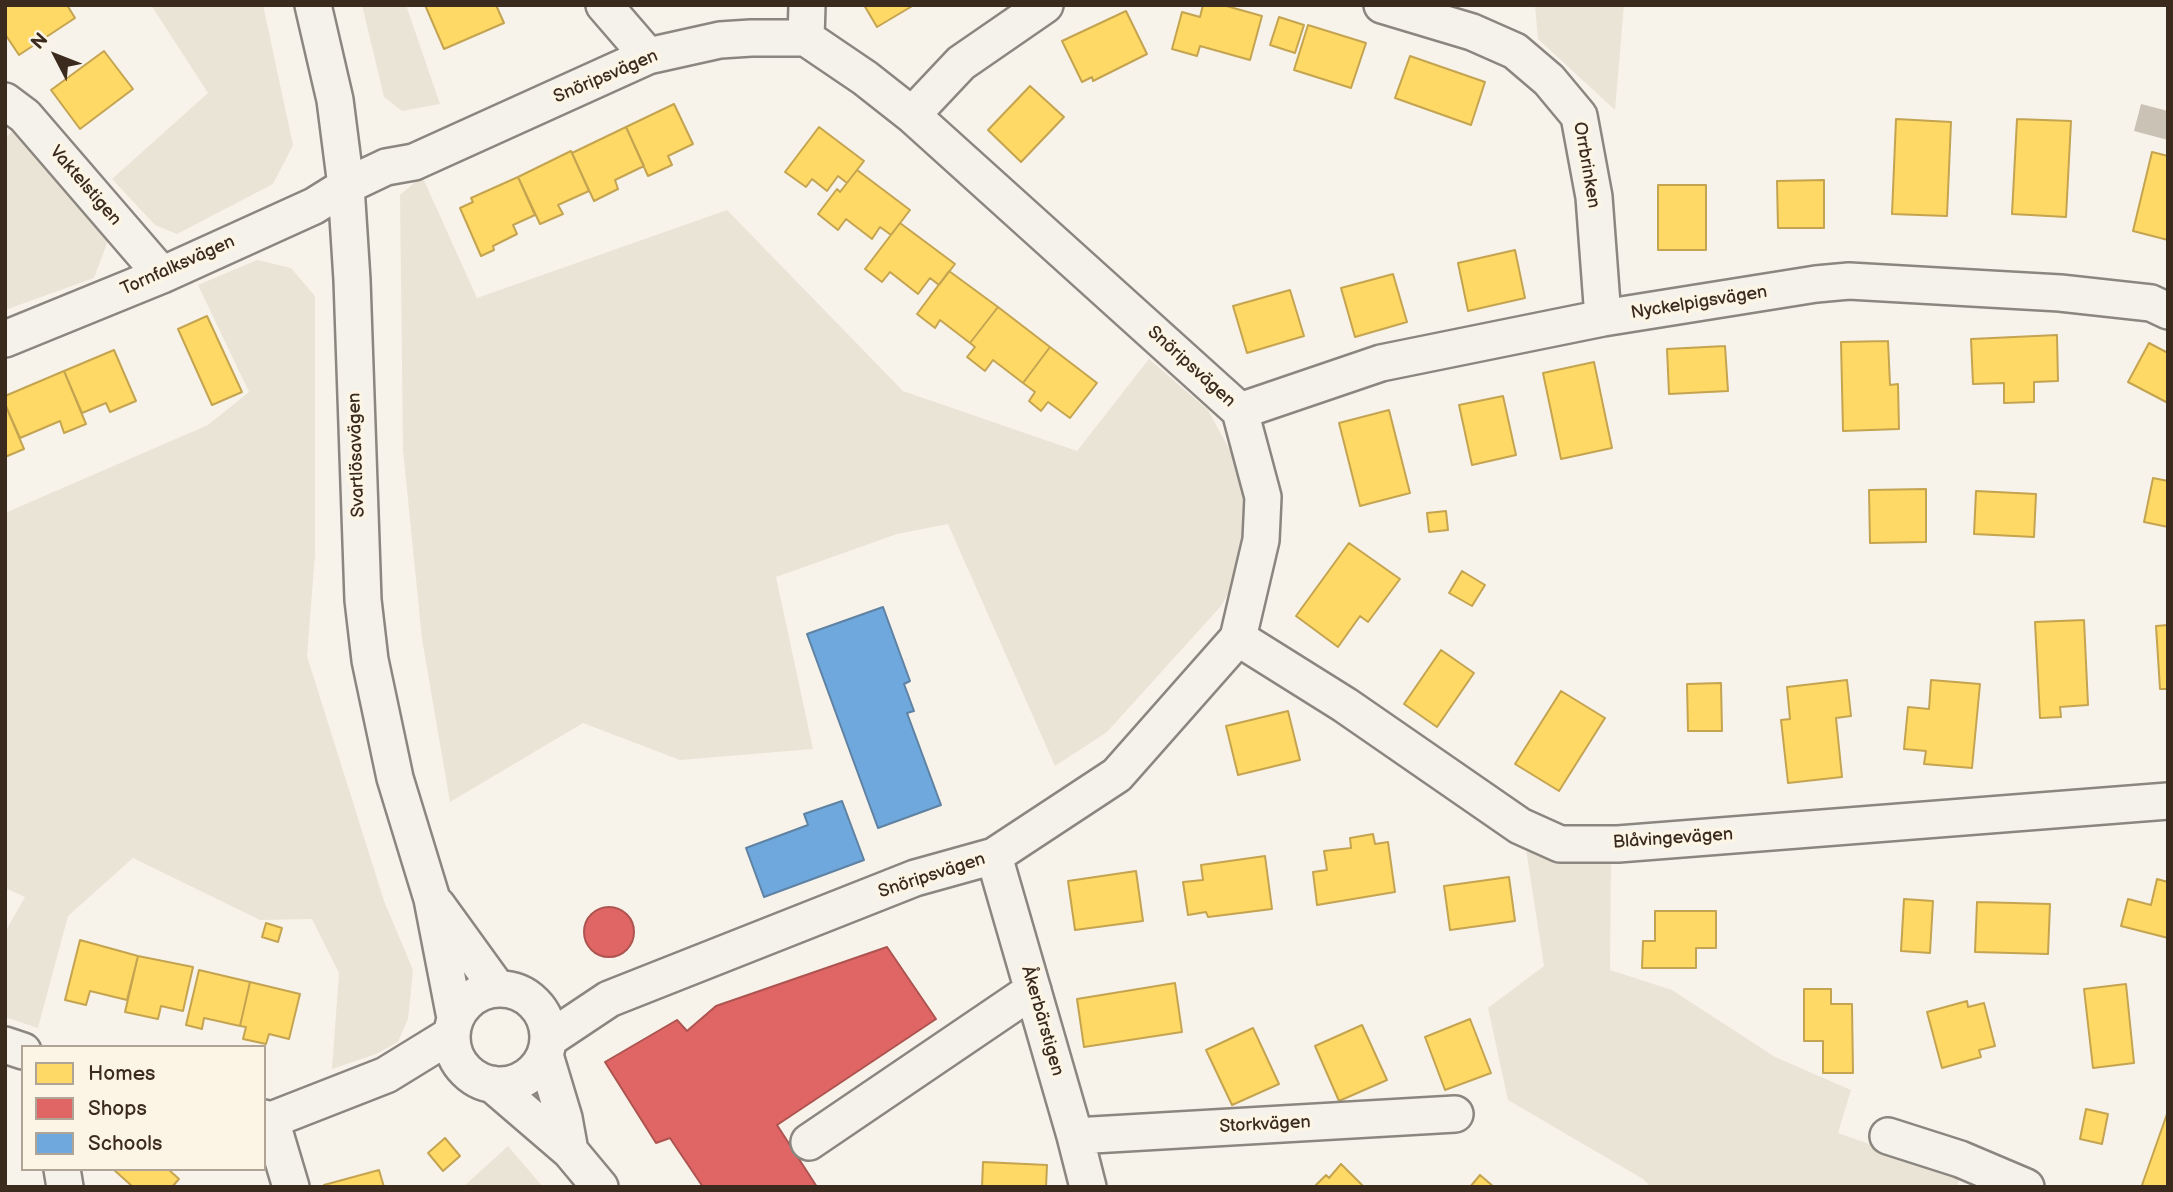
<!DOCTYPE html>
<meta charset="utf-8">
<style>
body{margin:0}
#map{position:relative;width:2173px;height:1192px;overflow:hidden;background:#f7f3ea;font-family:"Balsamiq Sans",sans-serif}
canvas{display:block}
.frame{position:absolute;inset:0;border:7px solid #3b2a1e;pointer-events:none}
.legend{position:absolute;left:21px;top:1045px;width:245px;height:126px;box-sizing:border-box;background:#fcf5e5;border:2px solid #afa495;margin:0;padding:9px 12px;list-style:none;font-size:21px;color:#3b2a1e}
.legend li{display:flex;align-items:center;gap:14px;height:35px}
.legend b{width:35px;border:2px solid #afa495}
.north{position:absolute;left:21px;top:21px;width:70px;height:70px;-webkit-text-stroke:5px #fcf5e5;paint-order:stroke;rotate:312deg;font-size:19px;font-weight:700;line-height:28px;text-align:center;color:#3b2a1e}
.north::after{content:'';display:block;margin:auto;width:24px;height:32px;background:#3b2a1e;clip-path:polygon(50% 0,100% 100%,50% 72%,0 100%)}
</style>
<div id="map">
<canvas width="2173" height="1192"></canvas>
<div class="frame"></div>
<ul class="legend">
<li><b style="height:19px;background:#ffd966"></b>Homes</li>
<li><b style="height:19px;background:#e06666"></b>Shops</li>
<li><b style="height:19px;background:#6fa8dc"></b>Schools</li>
</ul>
<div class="north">N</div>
</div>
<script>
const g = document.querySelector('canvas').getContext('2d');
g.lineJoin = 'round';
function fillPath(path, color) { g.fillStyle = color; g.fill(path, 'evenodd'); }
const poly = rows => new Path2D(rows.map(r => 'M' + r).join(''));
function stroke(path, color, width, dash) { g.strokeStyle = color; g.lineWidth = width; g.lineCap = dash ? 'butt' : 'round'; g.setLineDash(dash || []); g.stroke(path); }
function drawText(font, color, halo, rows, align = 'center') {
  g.font = font + ' "Balsamiq Sans",sans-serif'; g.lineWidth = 7; g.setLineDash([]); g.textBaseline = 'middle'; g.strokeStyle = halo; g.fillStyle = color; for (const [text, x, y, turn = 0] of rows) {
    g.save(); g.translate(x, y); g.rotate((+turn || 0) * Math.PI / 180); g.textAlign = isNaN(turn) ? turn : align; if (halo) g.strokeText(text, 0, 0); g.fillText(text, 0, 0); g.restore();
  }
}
const green = poly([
 [151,5,263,5,293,145,273,184,177,234,155,225,112,179,208,93],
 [362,5,406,5,440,104,402,111,384,97],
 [1535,5,1624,5,1615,110,1538,39],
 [12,131,109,238,94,278,5,310,5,139],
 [422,176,477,298,727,210,903,391,1077,451,1149,359,1208,410,1238,465,1254,549,1221,606,1107,732,1055,766,948,524,897,534,776,577,813,749,680,760,583,723,450,802,422,639,403,450,400,195],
 [257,260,291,268,315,296,315,554,307,656,384,901,413,970,408,1019,398,1042,376,1054,332,1069,339,973,312,919,260,920,133,858,68,916,38,1028,5,1017,5,932,25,897,5,888,5,513,208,425,249,392,198,285],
 [1524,836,1611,855,1610,970,1672,990,1775,1057,1851,1090,1838,1133,1960,1176,1957,1187,1651,1187,1643,1179,1508,1100,1488,1008,1544,966],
 [508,1146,543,1187,463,1187]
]);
const water = poly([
 [2141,104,2168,111,2168,140,2134,131]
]);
const homes = poly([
 [5,5,67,5,75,18,19,55,5,34,5,5],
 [425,5,496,5,504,23,444,49,425,5],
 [864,5,914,5,877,27,864,5],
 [1203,5,1223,5,1262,16,1250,60,1200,46,1197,56,1172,49,1182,12,1200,17,1203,5],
 [1126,11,1147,54,1093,81,1092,77,1082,82,1062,41,1126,11],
 [1279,17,1304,25,1295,53,1270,45,1279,17],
 [1308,25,1366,43,1351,88,1294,70,1308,25],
 [104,51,133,89,80,129,51,90,104,51],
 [1410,56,1485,82,1471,125,1395,98,1410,56],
 [1030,86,1064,117,1021,162,988,130,1030,86],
 [674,104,693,144,668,156,672,165,648,176,626,127,674,104],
 [1896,119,1951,122,1947,216,1892,214,1896,119],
 [2017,119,2071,121,2066,217,2012,214,2017,119],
 [626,127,644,166,615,180,618,189,594,201,572,153,626,127],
 [819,127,864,161,847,183,838,176,827,191,812,179,806,187,785,172,819,127],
 [571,151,589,191,558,205,563,214,540,224,518,177,571,151],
 [2152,152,2168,156,2168,240,2133,231,2152,152],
 [857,170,910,210,891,235,880,227,872,239,846,219,838,230,818,214,837,189,840,192,857,170],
 [518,177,535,215,513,225,517,234,493,246,494,250,481,256,460,208,473,202,471,198,518,177],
 [1824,180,1824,228,1778,228,1777,181,1824,180],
 [1658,185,1706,185,1706,250,1658,250,1658,185],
 [900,223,955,264,939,285,930,278,918,294,890,272,882,282,865,269,900,223],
 [1515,250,1525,298,1468,311,1458,263,1515,250],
 [949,271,998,307,970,343,940,320,935,328,917,314,949,271],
 [1393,274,1407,322,1355,337,1341,288,1393,274],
 [1290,290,1304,336,1247,353,1233,306,1290,290],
 [998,307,1050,347,1023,383,993,360,985,371,967,357,975,347,970,343,998,307],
 [207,316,242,392,212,405,178,329,207,316],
 [2057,335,2058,381,2034,382,2034,402,2004,403,2004,383,1973,384,1971,339,2057,335],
 [1888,341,1890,385,1898,384,1899,429,1843,431,1841,342,1888,341],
 [2149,343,2168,353,2168,403,2128,382,2149,343],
 [1725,346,1728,391,1669,394,1667,349,1725,346],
 [1050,347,1097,383,1070,418,1048,402,1041,411,1029,401,1035,392,1023,383,1050,347],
 [114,350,136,401,110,412,106,403,82,413,64,371,114,350],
 [1594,362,1612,448,1561,459,1543,373,1594,362],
 [64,371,86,424,64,433,60,421,20,438,5,404,5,396,64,371],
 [1503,396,1516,455,1472,465,1459,405,1503,396],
 [5,404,24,449,5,457,5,404],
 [1389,410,1410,493,1360,506,1339,423,1389,410],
 [2153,478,2168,481,2168,527,2144,522,2153,478],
 [1926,489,1926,542,1870,543,1869,490,1926,489],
 [1976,491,2036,494,2034,537,1974,534,1976,491],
 [1446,511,1448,530,1429,532,1427,513,1446,511],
 [1349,543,1400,579,1368,622,1360,616,1338,647,1296,616,1349,543],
 [1462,571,1485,585,1472,606,1449,593,1462,571],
 [2084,620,2088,705,2060,707,2061,717,2040,718,2035,622,2084,620],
 [2168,625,2168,689,2160,689,2156,626,2168,625],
 [1441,650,1474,673,1437,727,1404,704,1441,650],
 [1847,680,1851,716,1836,718,1842,777,1788,783,1781,720,1790,719,1787,687,1847,680],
 [1931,680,1980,684,1972,768,1924,764,1926,751,1904,749,1908,707,1929,709,1931,680],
 [1721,683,1722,731,1688,731,1687,684,1721,683],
 [1561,691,1605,718,1559,791,1515,764,1561,691],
 [1288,711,1300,760,1238,775,1226,726,1288,711],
 [1373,834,1375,844,1388,842,1395,892,1317,905,1313,872,1327,870,1324,851,1351,848,1350,838,1373,834],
 [1265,856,1272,909,1208,917,1206,912,1188,915,1183,882,1203,880,1201,865,1265,856],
 [1136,871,1143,921,1075,930,1068,881,1136,871],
 [1509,877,1515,921,1450,930,1444,886,1509,877],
 [2157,879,2168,882,2168,938,2121,926,2128,899,2151,905,2157,879],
 [1904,899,1933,901,1930,953,1901,951,1904,899],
 [1977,902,2050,904,2048,954,1975,952,1977,902],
 [1655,911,1716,911,1716,948,1696,948,1696,968,1642,968,1643,941,1655,941,1655,911],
 [266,923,282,928,278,942,262,937,266,923],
 [80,940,138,956,127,1000,90,991,86,1005,65,1000,80,940],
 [138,956,193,967,183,1011,161,1006,158,1019,125,1012,138,956],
 [199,970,250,982,240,1026,204,1018,202,1029,186,1025,199,970],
 [250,982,300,994,289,1039,269,1034,266,1044,243,1039,246,1027,240,1026,250,982],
 [1175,983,1182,1032,1084,1047,1077,999,1175,983],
 [2126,984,2134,1063,2093,1068,2084,989,2126,984],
 [1804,989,1831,989,1831,1004,1852,1004,1853,1073,1823,1073,1823,1041,1804,1041,1804,989],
 [1967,1001,1968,1007,1984,1003,1995,1046,1979,1050,1981,1057,1942,1068,1927,1012,1967,1001],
 [1470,1019,1491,1073,1445,1090,1425,1037,1470,1019],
 [1362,1025,1387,1080,1339,1101,1315,1046,1362,1025],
 [1253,1028,1279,1084,1232,1105,1206,1050,1253,1028],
 [2086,1109,2108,1114,2102,1144,2080,1139,2086,1109],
 [2167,1114,2168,1187,2147,1187,2142,1185,2167,1114],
 [445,1138,460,1156,443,1171,428,1153,445,1138],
 [983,1162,1047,1165,1046,1187,982,1187,983,1162],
 [1341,1164,1364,1187,1314,1187,1326,1175,1329,1178,1341,1164],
 [113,1169,168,1169,179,1179,172,1187,133,1187,113,1169],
 [379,1170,384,1187,324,1187,324,1185,379,1170],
 [1480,1175,1494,1187,1470,1187,1480,1175]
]);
const shops = poly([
 '584 932a25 25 0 1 1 50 0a25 25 0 1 1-50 0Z',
 [887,947,936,1019,777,1125,817,1187,703,1187,670,1138,656,1143,605,1062,677,1020,687,1031,716,1006,887,947]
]);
const schools = poly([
 [883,607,910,681,904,684,914,711,907,713,941,805,878,828,807,634,883,607],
 [842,801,864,860,764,897,746,848,808,825,804,814,842,801]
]);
const minor = poly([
 [313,5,335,100,346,186,352,280,363,600,370,660,395,778,432,899,455,1018],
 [604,5,648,56],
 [1382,5,1472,32,1515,51,1549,80,1579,116,1594,197,1603,318],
 [806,38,807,5],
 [5,101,25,116,162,275],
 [912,115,961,63,1045,5],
 [5,339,162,275,314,206,346,186,386,167,414,162,648,56,720,40,751,38,806,38,865,78,912,115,1240,411,1263,497,1261,540,1238,638,1117,775,994,856,915,878,609,999,549,1039],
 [1240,411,1381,363,1603,318,1816,284,1849,281,2060,293,2151,303,2168,311],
 [1238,638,1345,705,1520,826,1560,844,1618,844,2168,801],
 [994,856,1075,1136,1088,1187],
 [437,905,497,988],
 '452 1037a48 48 0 1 1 96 0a48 48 0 1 1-96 0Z',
 [5,1045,23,1051],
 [545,1055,564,1118,570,1151],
 [492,1084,570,1151,600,1187],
 [264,1118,271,1120,386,1075,451,1035],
 [271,1120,291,1187],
 [1075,1136,1455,1114],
 [1888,1136,1960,1159,2026,1187],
 [809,1142,1033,990],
 [62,1169,65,1187]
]);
const streetNames = [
 ["Snöripsvägen",606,77,-23],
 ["Orrbrinken",1586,165,80],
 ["Vaktelstigen",85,186,49],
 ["Tornfalksvägen",178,266,-24],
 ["Nyckelpigsvägen",1699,303,-9],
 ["Snöripsvägen",1191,367,42],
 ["Svartlösavägen",357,455,-92],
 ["Blåvingevägen",1673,839,-4],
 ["Snöripsvägen",932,876,-18],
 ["Åkerbärstigen",1042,1021,74],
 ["Storkvägen",1265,1125,-3]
];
fillPath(green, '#eae4d7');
fillPath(water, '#cac2b5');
fillPath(homes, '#ffd966');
stroke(homes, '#c4a450', 2);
fillPath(shops, '#e06666');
stroke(shops, '#ae5450', 2);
fillPath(schools, '#6fa8dc');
stroke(schools, '#5f82a3', 2);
stroke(minor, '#8b867f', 40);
stroke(minor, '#f5f2ec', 35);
drawText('18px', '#3b2a1e', '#fcf5e5', streetNames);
</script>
